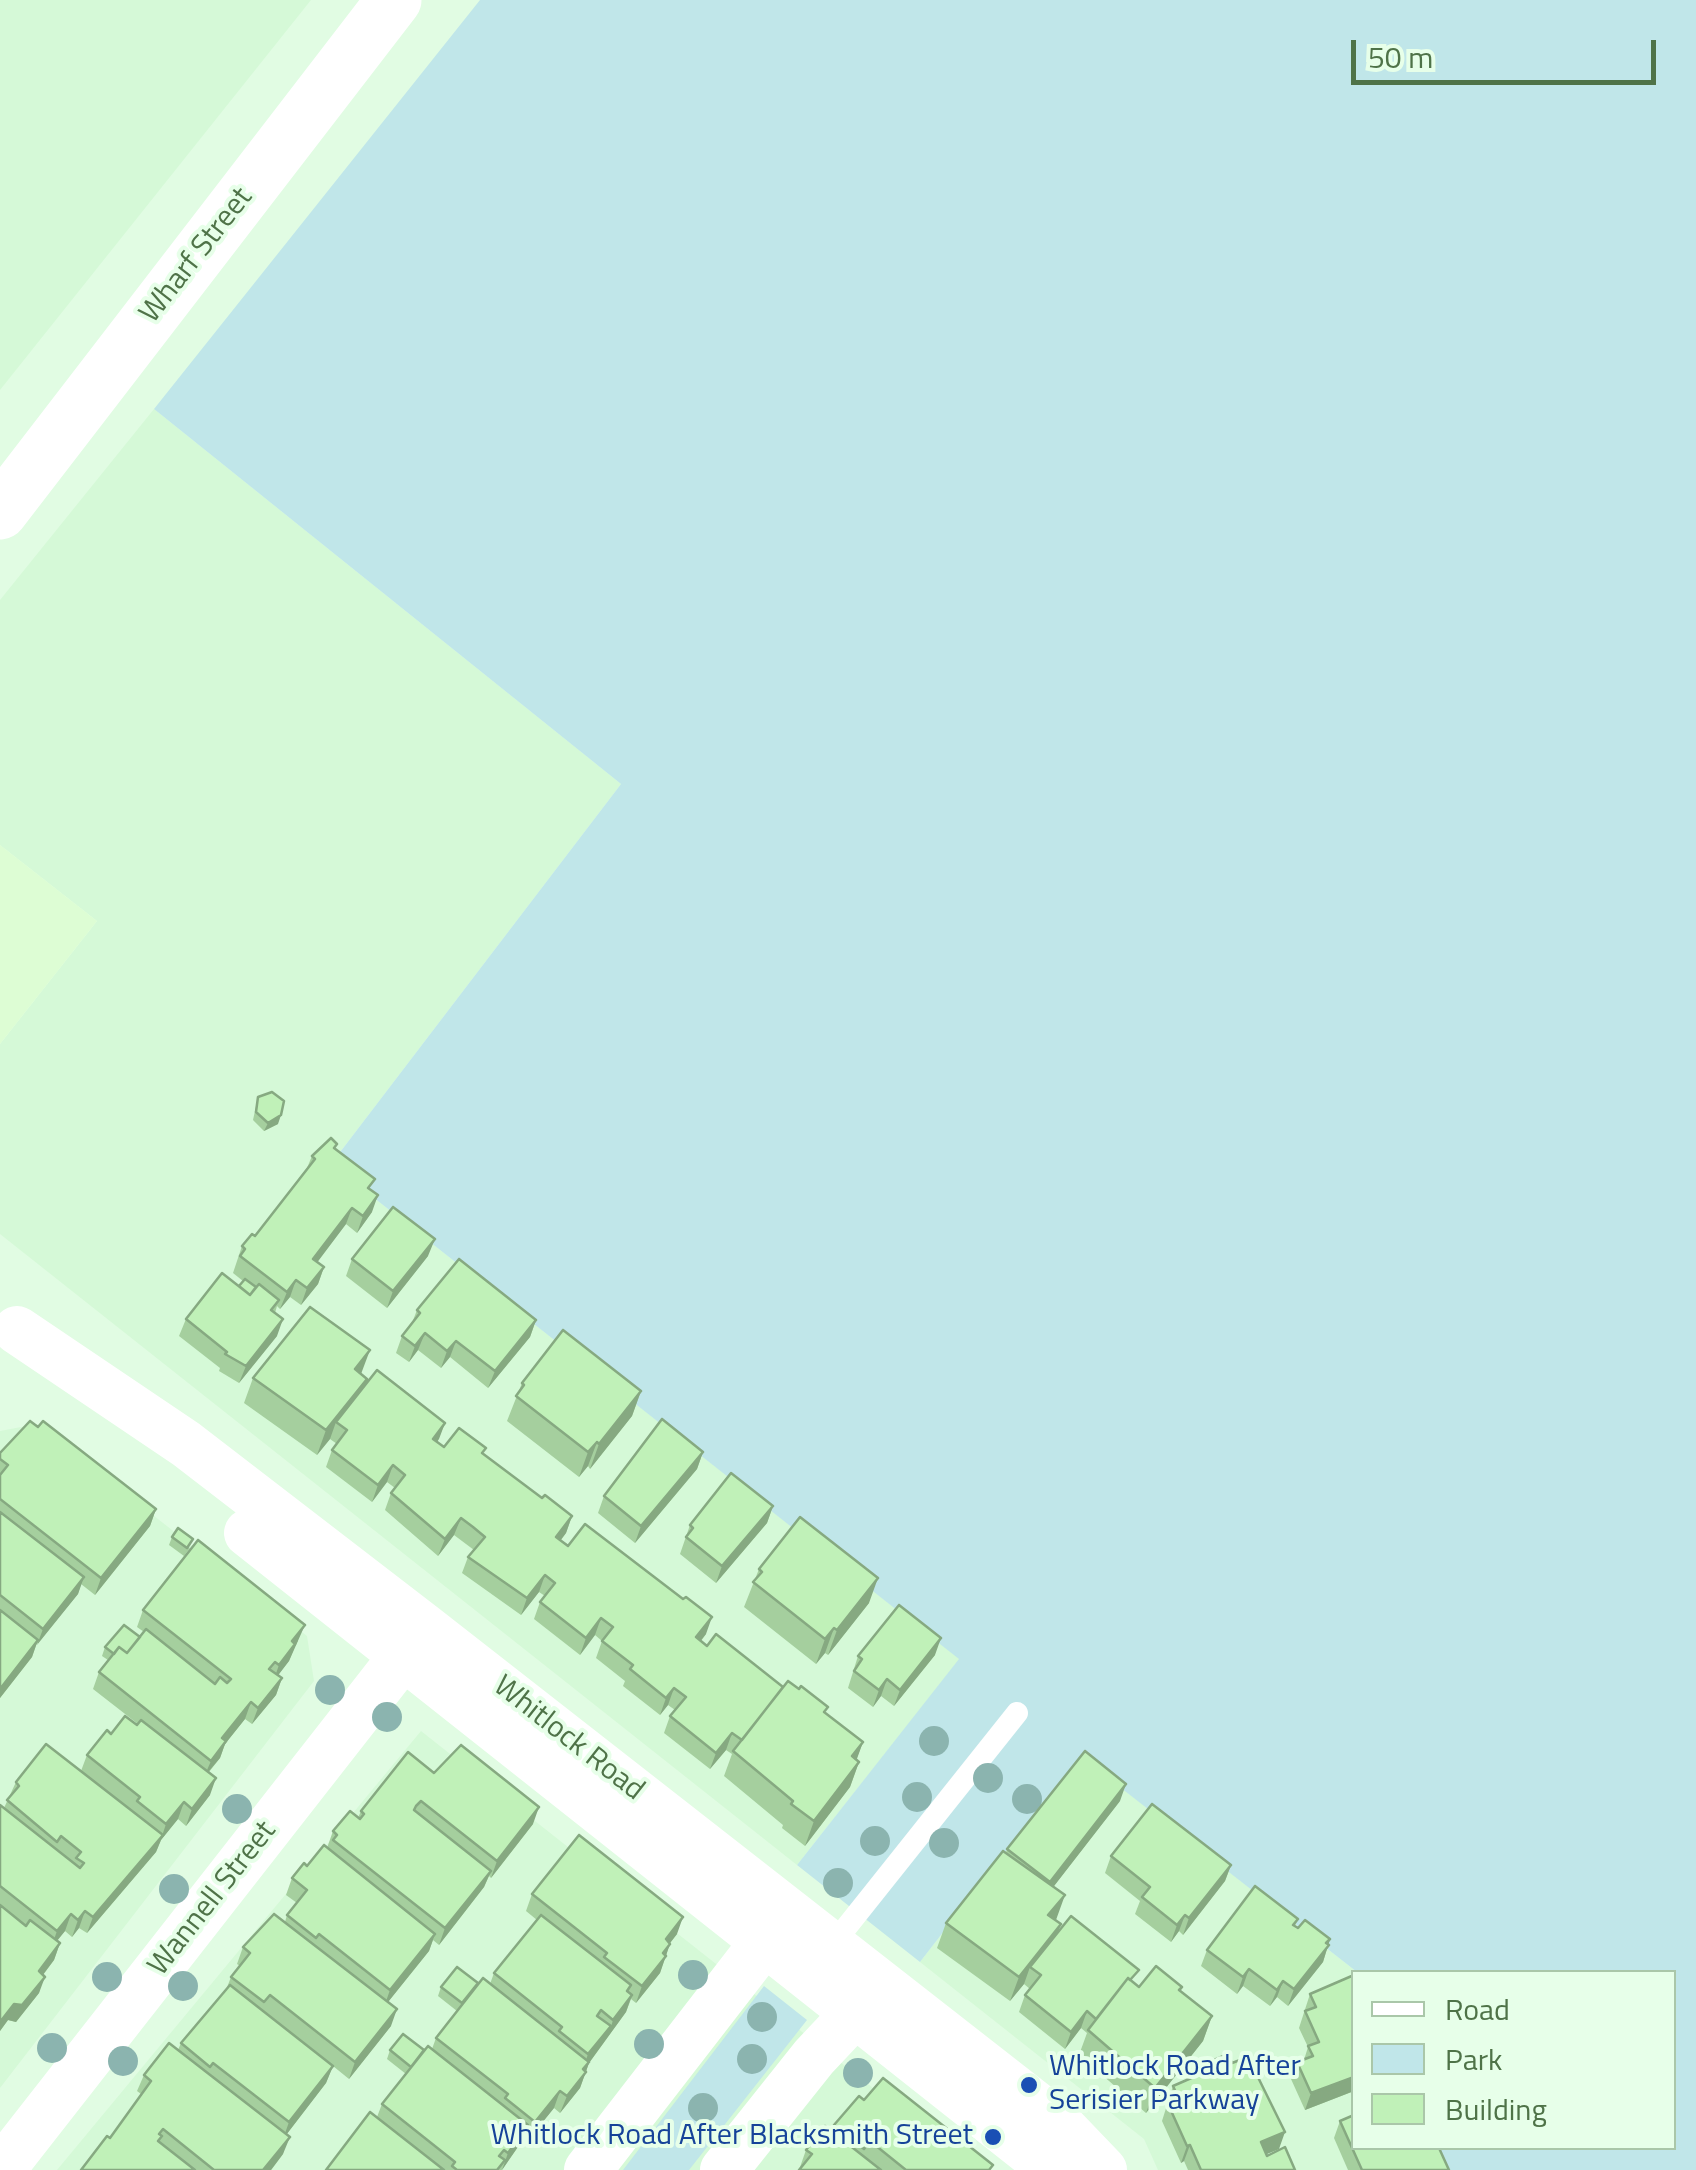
<!DOCTYPE html>
<style>
body{margin:0}
#map{position:relative;width:1696px;height:2170px;overflow:hidden;background:#e1fce3;font-family:"Titillium Web",sans-serif}
canvas{display:block}
.legend{position:absolute;left:1351px;top:1970px;width:325px;height:180px;box-sizing:border-box;background:#e7ffe9;border:2px solid #aac7a9;margin:0;padding:12px 18px;list-style:none;font-size:30px;color:#4f7348}
.legend li{display:flex;align-items:center;gap:20px;height:50px}
.legend b{width:50px;border:2px solid #aac7a9}
.scale{position:absolute;left:1351px;top:40px;width:305px;height:45px;box-sizing:border-box;border:5px solid #4f7348;border-top:0;padding-left:12px;font-size:30px;line-height:35px;white-space:nowrap;color:#4f7348;-webkit-text-stroke:8px #e7ffe9;paint-order:stroke}
</style>
<div id="map">
<canvas width="1696" height="2170"></canvas>
<ul class="legend">
<li><b style="height:12px;background:#fff"></b>Road</li>
<li><b style="height:28px;background:#c0e6e9"></b>Park</li>
<li><b style="height:28px;background:#c0f1b8"></b>Building</li>
</ul>
<div class="scale">50 m</div>
</div>
<script>
const g = document.querySelector('canvas').getContext('2d');
g.lineJoin = 'round';
function fillPath(path, color) { g.fillStyle = color; g.fill(path, 'evenodd'); }
const poly = rows => new Path2D(rows.map(r => 'M' + r).join(''));
function stroke(path, color, width, dash) { g.strokeStyle = color; g.lineWidth = width; g.lineCap = dash ? 'butt' : 'round'; g.setLineDash(dash || []); g.stroke(path); }
function drawText(font, color, halo, rows, align = 'center') {
  g.font = font + ' "Titillium Web",sans-serif'; g.lineWidth = 8; g.setLineDash([]); g.textBaseline = 'middle'; g.strokeStyle = halo; g.fillStyle = color; for (const [text, x, y, turn = 0] of rows) {
    g.save(); g.translate(x, y); g.rotate((+turn || 0) * Math.PI / 180); g.textAlign = isNaN(turn) ? turn : align; if (halo) g.strokeText(text, 0, 0); g.fillText(text, 0, 0); g.restore();
  }
}
const residential = poly([
 [0,0,311,0,0,390],
 [154,409,621,784,331,1164,960,1659,797,1865,0,1234,0,1044,97,921,0,845,0,600],
 [37,1424,307,1636,314,1681,0,2088,0,1431],
 [421,1731,977,2170,57,2170],
 [1080,1755,1357,1972,1354,1972,1354,2148,1439,2148,1449,2170,1158,2170,1144,2139,920,1962]
]);
const commercial = poly([
 [0,845,97,921,0,1044]
]);
const green = poly([
 [480,0,1696,0,1696,2170,1449,2170,1439,2148,1674,2148,1674,1972,1357,1972,1080,1756,920,1962,797,1865,959,1659,331,1164,621,784,154,409],
 [764,1986,807,2020,689,2170,623,2170]
]);
const lane = poly([
 [833,1944,1017,1713]
]);
const street = poly([
 [17,1330,186,1444,425,1628,1057,2122,1103,2170],
 [248,1533,1053,2170],
 [1,2170,421,1633],
 [588,2170,782,1919],
 [724,2170,814,2057,877,1990]
]);
const secondary = poly([
 [0,512,394,0]
]);
const trees = [
 [330,1690],
 [387,1717],
 [934,1741],
 [988,1778],
 [917,1797],
 [1027,1799],
 [237,1809],
 [875,1841],
 [944,1843],
 [838,1883],
 [174,1889],
 [693,1975],
 [107,1977],
 [183,1986],
 [762,2017],
 [649,2044],
 [52,2048],
 [752,2059],
 [123,2061],
 [858,2073],
 [703,2108]
];
const wall = poly([
 [258,1097,278,1124,264,1131,253,1120],
 [337,1144,335,1149,371,1190,372,1212,357,1233,346,1224,317,1262,324,1267,318,1284,301,1305,290,1297,280,1309,277,1306,275,1313,277,1336,239,1383,219,1371,220,1368,179,1336,186,1319,239,1286,243,1281,233,1273,242,1246,255,1236,307,1168,312,1156],
 [428,1256,387,1308,346,1276,352,1259],
 [417,1310,536,1320,530,1337,488,1388,450,1357,441,1368,418,1350,409,1362,396,1353,402,1336,412,1323],
 [361,1375,365,1386,445,1423,437,1442,444,1447,484,1454,542,1498,572,1516,566,1533,561,1540,706,1634,701,1641,707,1646,783,1687,826,1713,863,1742,856,1760,859,1762,850,1787,805,1846,782,1828,783,1825,724,1776,732,1754,726,1750,710,1769,664,1733,670,1716,675,1710,668,1705,660,1715,623,1686,625,1681,596,1658,602,1641,595,1635,580,1655,534,1619,540,1602,545,1596,539,1592,521,1615,462,1573,468,1557,474,1550,454,1535,438,1556,385,1510,391,1493,395,1488,387,1482,372,1502,326,1467,332,1450,337,1444,330,1439,317,1455,244,1403,253,1378],
 [522,1383,641,1391,632,1416,590,1469,588,1466,579,1477,507,1421],
 [703,1452,697,1469,635,1543,598,1513,604,1496],
 [0,1453,156,1509,150,1526,95,1595,81,1584,78,1594,36,1645,32,1657,0,1698],
 [773,1506,767,1523,716,1583,680,1554,690,1525],
 [172,1537,190,1548,184,1556,169,1545],
 [759,1569,869,1603,828,1655,825,1653,816,1664,744,1607],
 [143,1610,298,1641,295,1646,289,1661,278,1675,282,1678,276,1695,252,1724,245,1719,225,1744,220,1758,209,1772,210,1795,186,1826,178,1819,161,1840,156,1852,87,1933,79,1928,72,1937,65,1931,57,1941,60,1943,54,1960,43,1975,39,1993,16,2022,8,2020,0,2031,0,1805,4,1808,16,1782,81,1771,87,1755,111,1734,138,1724,93,1689,99,1672,108,1660,102,1656,105,1647,140,1637,144,1632,137,1627],
 [935,1655,894,1706,881,1696,873,1707,848,1688,858,1656],
 [434,1773,533,1824,491,1878,489,1876,484,1887,439,1945,433,1940,429,1951,388,2002,391,2026,349,2079,333,2066,326,2083,286,2135,283,2154,271,2170,81,2170,110,2138,141,2094,137,2091,144,2075,178,2050,181,2043,226,1990,231,1977,240,1966,237,1964,243,1947,285,1922,287,1915,297,1903,286,1895,292,1878,327,1848,333,1831,358,1818,361,1811],
 [1120,1801,1053,1887,1055,1920,1058,1933,1139,1987,1182,1987,1181,1991,1212,2016,1203,2041,1146,2113,1079,2055,1087,2033,1081,2028,1065,2049,1019,2012,1025,1995,1030,1989,1024,1984,1010,2001,937,1948,946,1923,1006,1853,1007,1849],
 [1111,1856,1231,1865,1225,1881,1183,1935,1179,1931,1171,1942,1135,1914,1140,1901,1105,1873],
 [532,1894,677,1934,670,1943,660,1973,636,2003,631,1999,626,2012,589,2063,580,2088,560,2113,554,2108,529,2139,524,2135,522,2141,502,2170,325,2170,377,2117,382,2104,406,2074,387,2059,390,2050,432,2049,436,2038,457,2011,438,1996,441,1987,478,1983,490,1984,494,1973,537,1920,526,1911],
 [1298,1919,1295,1926,1298,1928,1330,1939,1323,1962,1288,2006,1277,1997,1270,2006,1243,1986,1237,1994,1201,1966,1207,1950],
 [1310,1994,1354,2091,1305,2110,1291,2079,1297,2062,1304,2060,1308,2047,1299,2028],
 [1193,2069,1279,2149,1266,2154,1295,2170,1188,2170,1184,2161,1181,2163,1162,2121,1173,2086,1189,2079],
 [864,2100,991,2170,799,2170,806,2150,832,2132,834,2125],
 [1340,2121,1449,2170,1348,2170,1334,2138]
]);
const shadedWall = poly([
 [281,1115,278,1124,264,1131,268,1123],
 [378,1195,372,1212,357,1233,363,1216],
 [352,1208,346,1224,307,1276,313,1259],
 [435,1239,428,1256,387,1308,393,1291],
 [324,1267,318,1284,301,1305,307,1288],
 [296,1280,290,1297,280,1309,287,1292],
 [283,1319,277,1336,239,1383,246,1366],
 [536,1320,530,1337,488,1388,495,1371],
 [425,1333,418,1350,409,1362,415,1346],
 [456,1341,450,1357,441,1368,447,1351],
 [370,1350,361,1374,355,1369],
 [367,1379,358,1404,336,1422,330,1439,317,1455,326,1430],
 [641,1391,632,1416,590,1469,599,1444],
 [445,1423,439,1439,427,1456,433,1439],
 [597,1442,588,1466,579,1477,588,1452],
 [703,1452,697,1469,635,1543,641,1526],
 [393,1465,387,1482,372,1502,378,1485],
 [773,1506,767,1523,716,1583,722,1566],
 [156,1509,150,1526,95,1595,101,1578],
 [572,1516,566,1533,550,1554,556,1537],
 [461,1518,454,1535,438,1556,445,1539],
 [545,1575,539,1592,521,1615,527,1598],
 [84,1577,78,1594,37,1645,43,1629],
 [878,1578,869,1603,828,1655,837,1630],
 [712,1617,706,1634,690,1654,696,1637],
 [601,1618,595,1635,580,1655,586,1638],
 [305,1625,289,1661,273,1682,279,1665,292,1641],
 [834,1628,825,1653,816,1664,825,1639],
 [941,1638,935,1655,894,1706,900,1690],
 [38,1640,32,1657,0,1698,0,1689],
 [282,1678,276,1695,252,1724,258,1708],
 [887,1679,881,1696,873,1707,879,1690],
 [674,1688,668,1705,660,1715,666,1698],
 [251,1702,245,1719,225,1744,220,1758,204,1777,211,1761,222,1738],
 [732,1733,726,1750,710,1769,716,1753],
 [863,1742,854,1767,852,1756],
 [859,1762,850,1787,805,1846,814,1821],
 [216,1778,210,1795,186,1826,192,1809],
 [1126,1784,1120,1801,1044,1899,1050,1882],
 [184,1802,178,1819,161,1840,156,1852,87,1933,93,1917,162,1836,166,1824],
 [539,1807,533,1824,491,1878,497,1861],
 [1231,1865,1225,1881,1183,1935,1189,1918],
 [491,1871,484,1887,439,1945,445,1928],
 [1065,1895,1056,1920,1048,1915],
 [85,1911,79,1928,72,1937,78,1920],
 [71,1914,65,1931,51,1948,57,1931],
 [1185,1915,1179,1931,1171,1942,1177,1925],
 [683,1917,677,1934,660,1956,666,1939],
 [1061,1924,1052,1949,1030,1967,1024,1984,1010,2001,1019,1977],
 [435,1934,429,1951,384,2007,390,1990],
 [1330,1939,1323,1962,1288,2006,1294,1989],
 [60,1943,54,1960,33,1988,39,1971],
 [670,1944,660,1973,636,2003,642,1986],
 [1249,1969,1243,1986,1237,1994,1243,1977],
 [45,1977,39,1993,16,2022,8,2020,0,2031,0,2022,14,2004],
 [1283,1981,1277,1997,1270,2006,1277,1990],
 [632,1995,626,2012,589,2063,580,2088,560,2113,567,2096,579,2081,588,2054,611,2027,613,2020],
 [397,2009,391,2026,349,2079,355,2062],
 [1087,2011,1081,2028,1065,2049,1071,2032],
 [1212,2016,1203,2041,1146,2113,1155,2088],
 [333,2066,326,2083,283,2139,289,2122],
 [1354,2077,1354,2091,1305,2110,1311,2093],
 [560,2091,554,2108,529,2139,535,2122],
 [528,2125,522,2141,502,2170,508,2153],
 [1285,2132,1279,2149,1255,2159,1261,2142],
 [290,2137,283,2154,271,2170,263,2170],
 [1190,2145,1184,2161,1181,2163,1187,2146]
]);
const building = poly([
 [272,1092,284,1101,281,1115,268,1123,256,1112,258,1097,272,1092],
 [331,1138,337,1144,334,1148,375,1179,368,1188,378,1195,363,1216,352,1208,313,1259,324,1267,307,1288,296,1280,287,1292,240,1256,245,1249,242,1246,252,1234,255,1236,315,1159,312,1156,331,1138],
 [393,1207,435,1239,393,1291,352,1259,393,1207],
 [459,1259,536,1320,495,1371,456,1341,447,1351,425,1333,415,1346,402,1336,420,1313,417,1310,459,1259],
 [222,1273,250,1295,259,1284,279,1300,271,1310,283,1319,246,1366,225,1354,227,1352,186,1319,222,1273],
 [245,1279,256,1287,250,1295,239,1286,245,1279],
 [310,1307,370,1350,355,1369,367,1379,326,1430,253,1378,310,1307],
 [563,1330,641,1391,599,1444,597,1442,588,1452,516,1396,524,1385,522,1383,563,1330],
 [377,1370,445,1423,433,1439,444,1447,459,1428,486,1448,482,1453,542,1498,545,1495,572,1516,556,1537,568,1546,585,1524,683,1599,686,1597,712,1617,696,1637,707,1646,716,1634,783,1687,742,1740,732,1733,716,1753,670,1716,686,1697,674,1688,666,1698,630,1669,633,1665,602,1641,613,1627,601,1618,586,1638,540,1602,555,1583,545,1575,527,1598,468,1557,485,1537,473,1527,461,1518,445,1539,391,1493,405,1475,393,1465,378,1485,332,1450,347,1430,336,1422,377,1370],
 [662,1419,703,1452,641,1526,604,1496,662,1419],
 [30,1421,38,1427,43,1421,156,1509,101,1578,0,1499,0,1475,8,1465,0,1459,0,1453,30,1421],
 [731,1473,773,1506,722,1566,686,1537,693,1528,690,1525,731,1473],
 [0,1512,84,1577,43,1629,0,1595,0,1512],
 [800,1517,878,1578,837,1630,834,1628,825,1639,753,1582,762,1572,759,1569,800,1517],
 [178,1528,193,1539,187,1548,172,1537,178,1528],
 [198,1540,305,1625,292,1641,295,1644,279,1665,275,1662,269,1669,282,1678,258,1708,251,1702,222,1738,226,1741,211,1761,99,1672,119,1647,127,1653,146,1629,215,1684,220,1677,227,1683,231,1679,143,1610,198,1540],
 [899,1605,941,1638,900,1690,887,1679,879,1690,854,1671,862,1659,858,1656,899,1605],
 [0,1610,38,1640,0,1689,0,1610],
 [124,1625,140,1637,127,1653,119,1647,114,1654,105,1647,124,1625],
 [788,1681,799,1689,801,1686,828,1707,824,1712,863,1742,852,1756,859,1762,814,1821,791,1804,793,1801,733,1751,788,1681],
 [125,1716,137,1725,141,1720,216,1778,192,1809,184,1802,166,1824,137,1801,140,1797,87,1755,107,1730,111,1734,125,1716],
 [46,1744,163,1835,93,1917,85,1911,78,1920,71,1914,57,1931,0,1886,0,1805,80,1868,84,1863,76,1858,81,1852,61,1836,57,1842,7,1800,19,1786,16,1782,46,1744],
 [461,1745,539,1807,497,1861,421,1801,416,1806,414,1810,491,1871,445,1928,333,1840,337,1835,333,1831,350,1811,360,1819,364,1814,361,1811,408,1752,434,1773,461,1745],
 [1085,1751,1126,1784,1050,1882,1007,1849,1085,1751],
 [1152,1804,1231,1865,1189,1918,1185,1915,1177,1925,1142,1897,1150,1887,1111,1856,1152,1804],
 [579,1835,683,1917,666,1939,670,1944,663,1953,666,1956,642,1986,604,1957,607,1953,532,1894,579,1835],
 [324,1845,435,1934,390,1990,319,1934,316,1938,287,1915,307,1890,292,1878,304,1863,307,1866,324,1845],
 [1003,1851,1065,1895,1048,1915,1061,1924,1019,1977,946,1923,1003,1851],
 [1255,1886,1298,1919,1293,1925,1298,1928,1305,1920,1330,1939,1326,1943,1329,1945,1294,1989,1283,1981,1277,1990,1249,1969,1243,1977,1207,1950,1255,1886],
 [0,1905,26,1926,30,1920,60,1943,39,1971,45,1977,22,2005,14,2004,0,2022,0,1905],
 [274,1914,397,2009,355,2062,270,1995,264,2002,231,1977,250,1953,243,1947,274,1914],
 [541,1915,631,1985,627,1991,632,1995,613,2020,601,2010,597,2016,611,2026,588,2054,559,2031,562,2027,494,1973,541,1915],
 [1071,1916,1139,1970,1130,1980,1128,1978,1096,2019,1087,2011,1071,2032,1025,1995,1041,1975,1030,1967,1071,1916],
 [1156,1966,1182,1987,1179,1990,1212,2016,1155,2088,1088,2030,1128,1978,1139,1987,1156,1966],
 [457,1967,478,1983,462,2003,441,1987,457,1967],
 [1354,1975,1354,2077,1311,2093,1297,2062,1313,2056,1308,2046,1319,2042,1305,2011,1316,2007,1310,1994,1354,1975],
 [483,1978,589,2062,583,2069,586,2072,567,2096,560,2091,535,2122,505,2098,508,2094,436,2038,483,1978],
 [230,1985,333,2066,289,2122,213,2063,210,2067,181,2043,230,1985],
 [403,2034,424,2050,411,2067,390,2050,403,2034],
 [169,2043,290,2137,263,2170,214,2170,163,2129,159,2134,162,2136,158,2141,195,2170,81,2170,107,2136,110,2138,151,2081,144,2075,169,2043],
 [428,2046,528,2125,508,2153,504,2150,499,2156,505,2160,497,2170,457,2170,452,2166,455,2162,382,2104,428,2046],
 [1228,2054,1232,2063,1248,2057,1285,2132,1261,2142,1267,2156,1285,2147,1295,2170,1201,2170,1190,2145,1187,2146,1168,2104,1179,2099,1173,2086,1196,2076,1193,2069,1228,2054],
 [883,2078,993,2165,989,2170,906,2170,870,2141,864,2149,834,2125,859,2096,864,2100,883,2078],
 [370,2112,444,2170,326,2170,370,2112],
 [1354,2115,1354,2148,1439,2148,1449,2170,1362,2170,1340,2121,1354,2115],
 [825,2126,881,2170,799,2170,812,2154,806,2150,825,2126]
]);
const markers = [
 [1029,2085,10,"#1a4fb4"],
 [993,2137,10,"#1a4fb4"]
];
const streetNames = [
 ["Wharf Street",197,256,-52],
 ["Whitlock Road",568,1739,38],
 ["Wannell Street",213,1899,-52]
];
const transitNames = [
 ["Whitlock Road After",1049,2068],
 ["Serisier Parkway",1049,2102],
 ["Whitlock Road After Blacksmith Street",973,2137,"right"]
];
fillPath(residential, '#d5f9d7');
fillPath(commercial, '#ddfdd4');
fillPath(green, '#c0e6e9');
stroke(lane, '#fff', 22);
stroke(street, '#fff', 48);
stroke(secondary, '#fff', 55);
g.fillStyle = '#8bb4af';
for (const [x, y] of trees) { g.beginPath(); g.arc(x, y, 15, 0, 2 * Math.PI); g.fill(); }
fillPath(wall, '#a5cf9e');
fillPath(shadedWall, '#86a981');
fillPath(building, '#c0f1b8');
stroke(building, '#86a981', 2.5);
for (const [x, y, r, color] of markers) { const dot = new Path2D(); dot.arc(x, y, r, 0, 2 * Math.PI); g.fillStyle = color; g.fill(dot); stroke(dot, '#e7ffe9', 4); }
drawText('30px', '#4f7348', '#e7ffe9', streetNames);
drawText('30px', '#164399', '#e7ffe9', transitNames, 'left');
</script>
